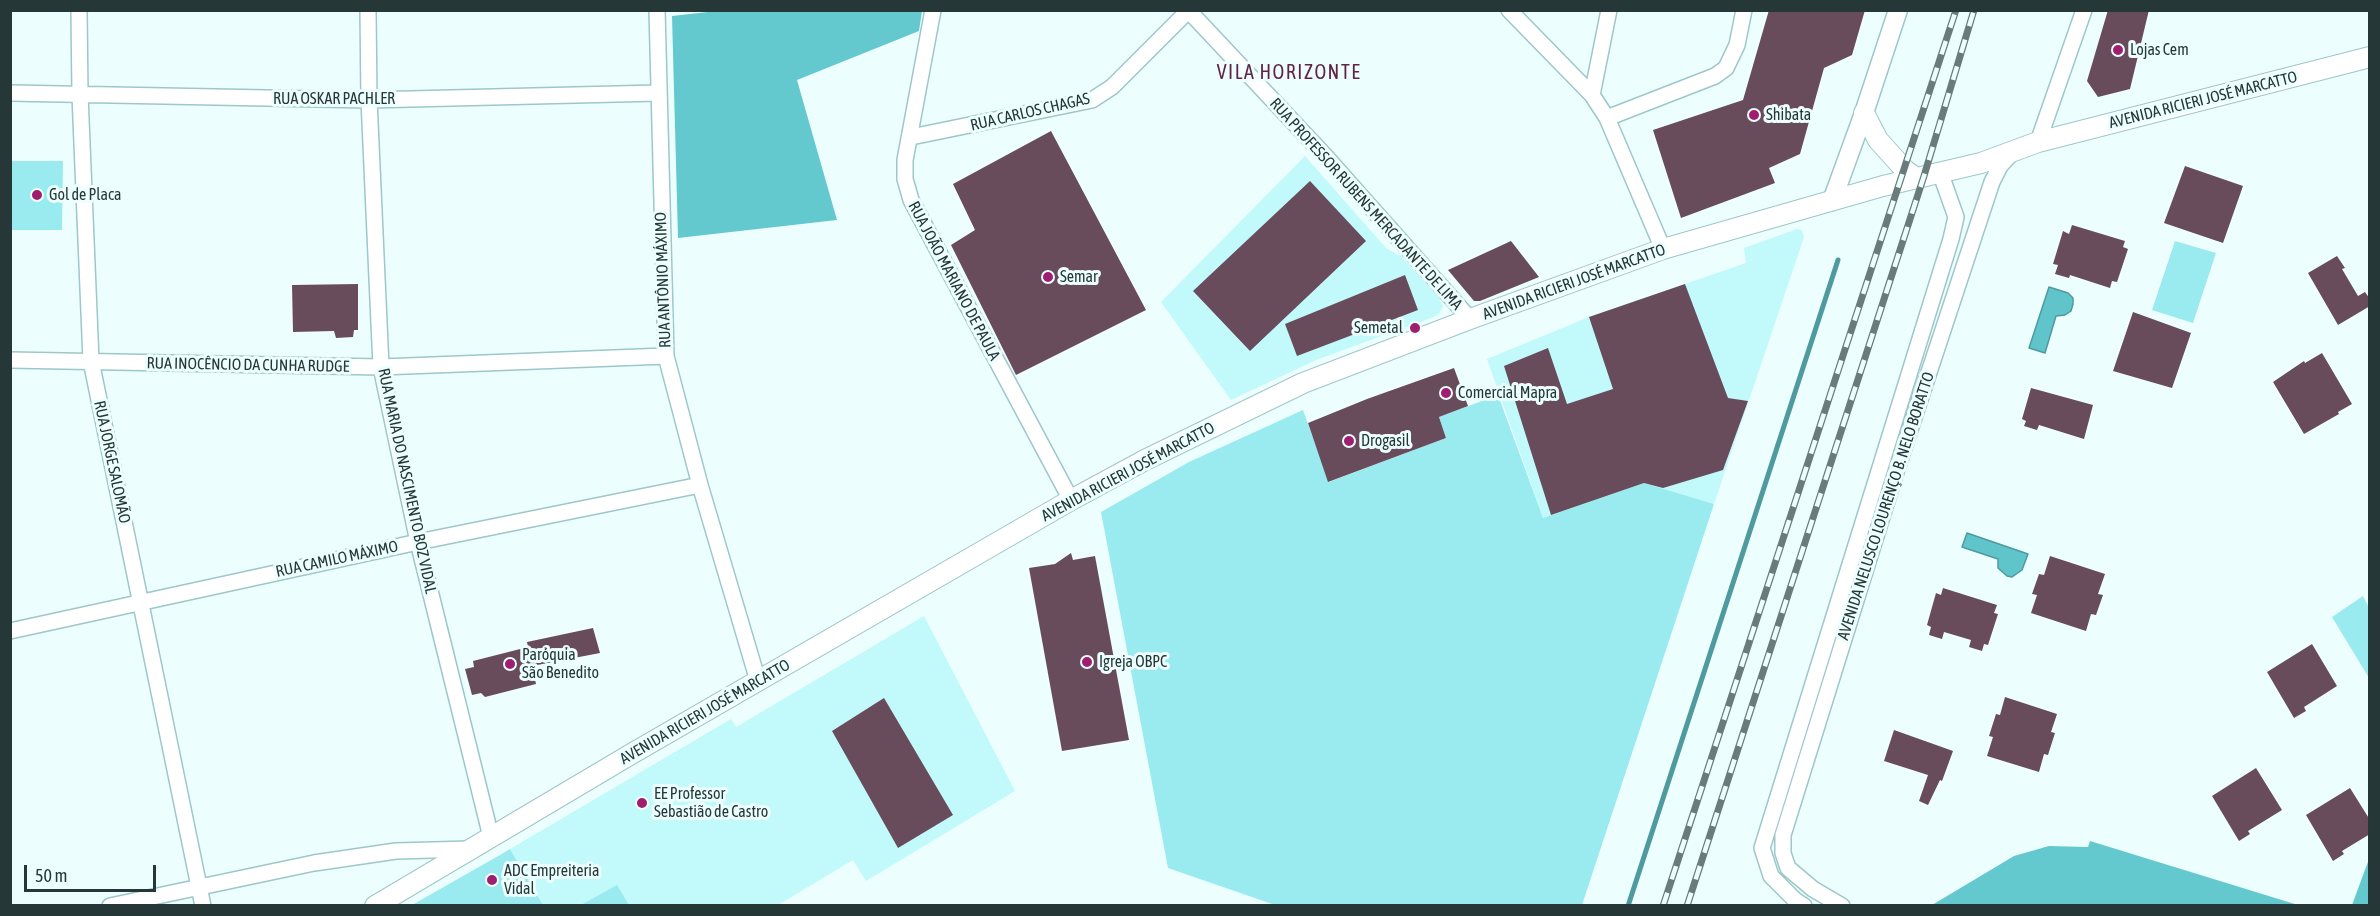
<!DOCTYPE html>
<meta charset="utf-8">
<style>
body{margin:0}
#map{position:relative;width:2380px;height:916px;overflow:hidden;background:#edfeff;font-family:"Asap Condensed",sans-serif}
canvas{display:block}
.frame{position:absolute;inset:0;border:12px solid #253737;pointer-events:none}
.scale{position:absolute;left:24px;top:865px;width:132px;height:27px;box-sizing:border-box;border:3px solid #253737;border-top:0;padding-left:8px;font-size:18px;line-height:21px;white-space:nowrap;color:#253737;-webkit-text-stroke:4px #edfeff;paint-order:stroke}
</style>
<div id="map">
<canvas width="2380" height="916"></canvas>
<div class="frame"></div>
<div class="scale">50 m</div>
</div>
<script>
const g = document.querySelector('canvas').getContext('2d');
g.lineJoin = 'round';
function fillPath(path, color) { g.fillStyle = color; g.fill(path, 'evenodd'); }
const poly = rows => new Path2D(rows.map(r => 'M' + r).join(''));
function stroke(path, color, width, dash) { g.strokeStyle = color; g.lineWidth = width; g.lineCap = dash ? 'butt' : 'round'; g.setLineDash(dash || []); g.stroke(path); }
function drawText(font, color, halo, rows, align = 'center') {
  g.font = font + ' "Asap Condensed",sans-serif'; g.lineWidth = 6; g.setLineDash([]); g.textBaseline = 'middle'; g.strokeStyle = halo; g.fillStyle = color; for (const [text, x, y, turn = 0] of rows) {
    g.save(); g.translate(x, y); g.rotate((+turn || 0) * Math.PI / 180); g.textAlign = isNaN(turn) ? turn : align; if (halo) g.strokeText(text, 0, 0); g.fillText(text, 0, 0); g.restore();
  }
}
const built = poly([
 [1305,156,1386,248,1402,257,1439,298,1443,306,1439,314,1431,318,1316,360,1231,400,1161,302],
 [1797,229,1802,230,1804,237,1714,504,1644,483,1543,518,1487,359,1589,317,1746,263,1744,248],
 [924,616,1015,791,866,881,853,860,778,905,543,905,510,849,731,719,736,727]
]);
const green = poly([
 [11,161,63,161,62,230,11,230],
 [2175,241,2216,253,2193,323,2152,310],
 [1498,395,1543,518,1644,483,1714,504,1582,905,1275,905,1168,868,1101,512,1189,462,1303,410,1329,482,1446,438,1439,417],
 [2363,596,2369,608,2369,678,2332,617],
 [510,849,543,905,412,905,500,855],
 [617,885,629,905,581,905]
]);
const forest = poly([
 [726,10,922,11,919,31,797,80,837,220,678,238,672,16],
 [2090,841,2298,905,1932,905,2014,856,2049,846,2088,847],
 [2369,859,2369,905,2352,905]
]);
const water = poly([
 [2049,287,2068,293,2073,298,2073,304,2071,311,2065,315,2056,316,2045,353,2029,348,2049,287],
 [1967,533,2028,554,2022,570,2012,577,2007,576,1998,568,1998,559,1962,547,1967,533]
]);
const stream = poly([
 [1628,906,1838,260]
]);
const building = poly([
 [1769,10,1865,10,1852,55,1824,68,1800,154,1769,168,1775,183,1681,218,1653,130,1743,100],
 [2108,10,2149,10,2130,89,2098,97,2087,81],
 [1051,131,1146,310,1016,375,951,245,975,230,953,184],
 [2185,166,2243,186,2223,243,2164,223],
 [1310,181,1366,241,1250,351,1193,291],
 [2072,225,2125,241,2123,247,2128,249,2117,282,2112,281,2110,288,2070,275,2069,278,2055,274,2058,265,2053,264,2063,231,2069,234],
 [1511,241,1539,277,1480,301,1474,301,1448,270],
 [2337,256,2345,268,2342,269,2358,296,2365,292,2370,299,2370,306,2338,325,2308,273],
 [1405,275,1418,310,1297,356,1285,324],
 [358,284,358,330,354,330,353,337,336,338,334,331,293,332,292,285],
 [1685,284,1728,398,1748,401,1723,470,1663,488,1644,483,1551,515,1504,366,1548,348,1567,404,1613,389,1589,317],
 [2133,312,2191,333,2172,388,2113,371],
 [2322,353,2352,404,2338,412,2339,414,2304,434,2273,382,2304,361,2305,363],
 [1454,368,1468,406,1439,417,1446,438,1328,482,1308,423,1367,399],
 [2031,388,2093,405,2084,439,2039,425,2037,430,2024,426,2026,421,2022,419],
 [1071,553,1073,560,1095,556,1129,740,1062,751,1029,568,1055,564],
 [2050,556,2105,574,2098,594,2103,595,2096,615,2091,614,2086,631,2031,613,2037,595,2032,594,2039,574,2044,575],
 [1943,588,1997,605,1994,613,1998,614,1988,645,1984,644,1982,651,1969,647,1971,640,1944,632,1942,639,1929,635,1931,627,1927,625,1936,593,1941,595],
 [593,628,600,653,532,666,536,684,485,697,481,693,472,695,465,669,474,667,473,661,528,647,527,642],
 [2312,644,2337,686,2304,707,2306,711,2294,718,2267,672],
 [2005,697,2057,714,2051,732,2055,733,2048,755,2044,754,2039,772,1987,756,1993,737,1989,736,1996,714,2000,715],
 [884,698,953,815,898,848,832,731],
 [1894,730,1953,751,1942,781,1940,780,1928,805,1919,801,1928,775,1884,761],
 [2256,768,2282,810,2248,831,2250,834,2239,841,2212,796],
 [2350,788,2370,820,2370,834,2342,851,2344,854,2333,861,2306,815]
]);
const minor = poly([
 [79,10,80,95,91,361,203,906],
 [368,10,369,100,381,367,418,542,491,837],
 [657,10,666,356,700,485,758,681],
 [933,10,905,160,905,179,911,200,1071,500],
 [1188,10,1328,159,1470,319],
 [1509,10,1592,95,1607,118,1663,249],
 [10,93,369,100,658,93],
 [1592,95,1609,10],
 [1607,118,1715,76,1726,68,1737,45,1744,10],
 [911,137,1092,100,1112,87,1188,11],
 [2038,142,2084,10],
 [10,360,381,367,666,356],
 [10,631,418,542,700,485],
 [110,906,314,863,396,851,471,849],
 [1804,906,1795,900,1771,876,1762,848,1951,239,1956,217,1940,172],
 [1842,906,1813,889,1788,868,1783,853,1783,835,1895,475,1992,182,2000,166,2012,153]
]);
const tertiary = poly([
 [1832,201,1864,113,1898,10]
]);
const secondary = poly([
 [1864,113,1878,140,1905,170,1916,178],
 [375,906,633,753,1071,500,1145,460,1303,383,1470,319,1663,249,1883,186,1981,163,2038,142,2370,57]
]);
const rail = poly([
 [1663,906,1956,10],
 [1687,906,1924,176,1974,10]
]);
const markers = [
 [2118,50,6,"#9f1e70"],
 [1754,115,6,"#9f1e70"],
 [37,195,6,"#9f1e70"],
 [1048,277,6,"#9f1e70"],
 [1415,328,6,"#9f1e70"],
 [1446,393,6,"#9f1e70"],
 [1349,441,6,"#9f1e70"],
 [1087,662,6,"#9f1e70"],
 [510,664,6,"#9f1e70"],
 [642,803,6,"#9f1e70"],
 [492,880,6,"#9f1e70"]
];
const poiNames = [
 ["Lojas Cem",2130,50],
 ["Shibata",1766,115],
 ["Gol de Placa",49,195],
 ["Semar",1060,277],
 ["Semetal",1403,328,"right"],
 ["Comercial Mapra",1458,393],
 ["Drogasil",1361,441],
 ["Paróquia",522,655],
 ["São Benedito",522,673],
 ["Igreja OBPC",1099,662],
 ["EE Professor",654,794],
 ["Sebastião de Castro",654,812],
 ["ADC Empreiteria",504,871],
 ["Vidal",504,889]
];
const streetNames = [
 ["RUA OSKAR PACHLER",334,99],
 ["AVENIDA RICIERI JOSÉ MARCATTO",2203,100,-14],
 ["RUA CARLOS CHAGAS",1030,112,-13],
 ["RUA PROFESSOR RUBENS MERCADANTE DE LIMA",1366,204,48],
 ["RUA ANTÔNIO MÁXIMO",663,280,-92],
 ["RUA JOÃO MARIANO DE PAULA",954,281,62],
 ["AVENIDA RICIERI JOSÉ MARCATTO",1574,282,-20],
 ["RUA INOCÊNCIO DA CUNHA RUDGE",248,365,1],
 ["RUA JORGE SALOMÃO",112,462,78],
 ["AVENIDA RICIERI JOSÉ MARCATTO",1128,472,-28],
 ["RUA MARIA DO NASCIMENTO BOZ VIDAL",407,481,78],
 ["AVENIDA NELUSCO LOURENÇO B. NELO BORATTO",1886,506,-72],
 ["RUA CAMILO MÁXIMO",337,559,-12],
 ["AVENIDA RICIERI JOSÉ MARCATTO",705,712,-30]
];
const quarterNames = [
 ["VILA HORIZONTE",1289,73]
];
fillPath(built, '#c2f9fb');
fillPath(green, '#99ebef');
fillPath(forest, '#64c9ce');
fillPath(water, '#60c5ca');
stroke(water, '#4e9a9e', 1.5);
stroke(stream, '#4e9a9e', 5);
fillPath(building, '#694c5b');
stroke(minor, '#9dc7c9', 18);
stroke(tertiary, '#9dc7c9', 21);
stroke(secondary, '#9dc7c9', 22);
stroke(minor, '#fff', 15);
stroke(tertiary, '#fff', 18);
stroke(secondary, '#fff', 20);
stroke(rail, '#697b7b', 7);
stroke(rail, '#edfeff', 4.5, [14]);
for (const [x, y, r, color] of markers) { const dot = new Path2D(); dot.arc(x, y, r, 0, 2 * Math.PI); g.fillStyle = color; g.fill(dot); stroke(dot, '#edfeff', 2); }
drawText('16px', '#253737', '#edfeff', poiNames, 'left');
drawText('16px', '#253737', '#edfeff', streetNames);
g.letterSpacing = '1.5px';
drawText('20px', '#612447', '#edfeff', quarterNames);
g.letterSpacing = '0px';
</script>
